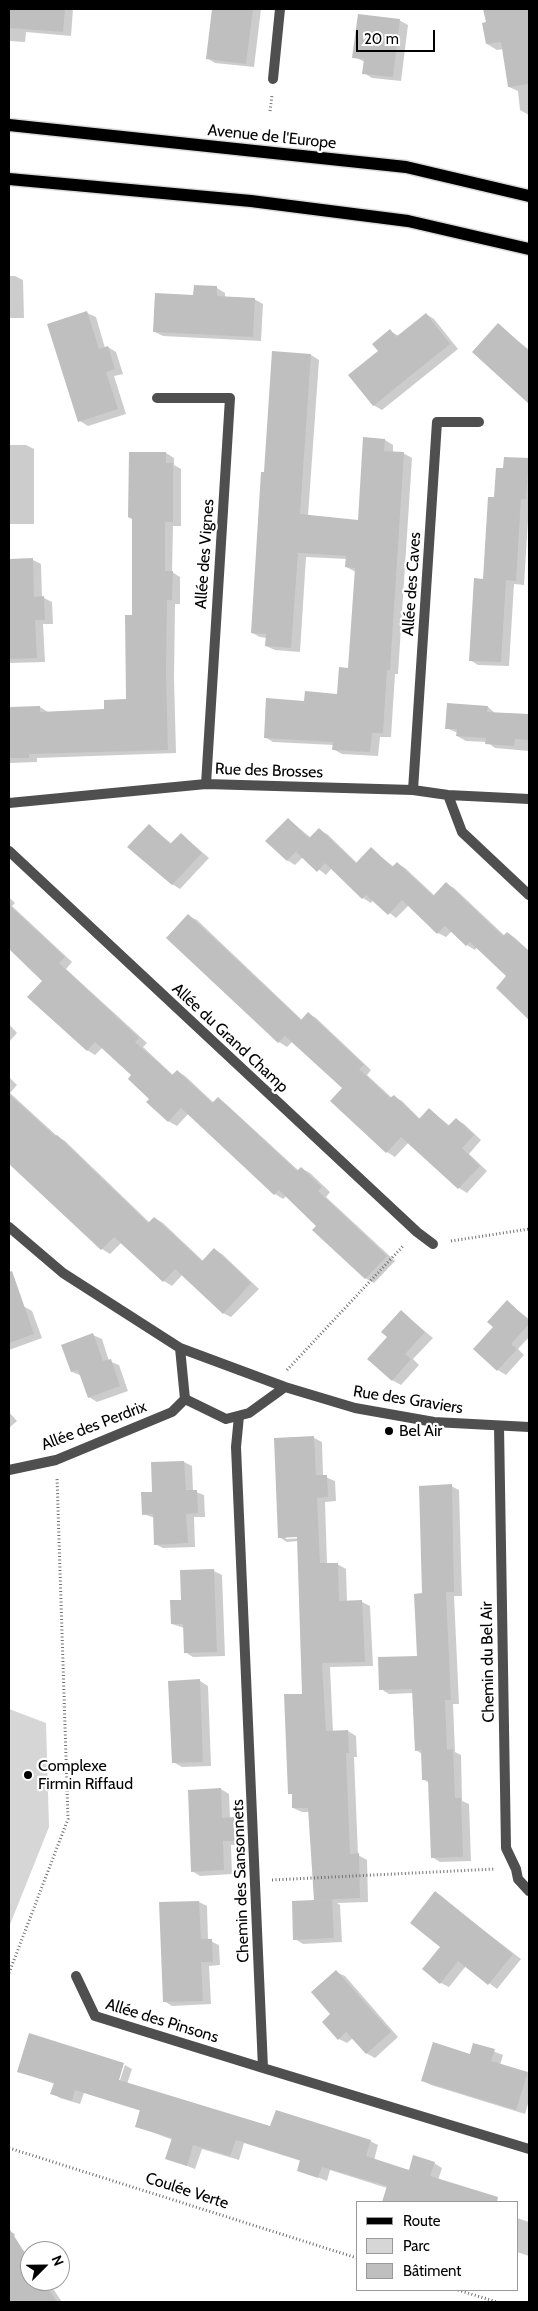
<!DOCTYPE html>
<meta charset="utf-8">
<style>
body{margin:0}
#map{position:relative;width:538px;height:2311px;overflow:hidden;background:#fff;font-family:Cabin,sans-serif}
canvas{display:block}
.frame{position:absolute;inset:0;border:10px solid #000;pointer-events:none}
.legend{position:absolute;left:356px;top:2201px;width:162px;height:90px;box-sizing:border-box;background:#fff;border:1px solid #999;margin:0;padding:6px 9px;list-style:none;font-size:15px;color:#000}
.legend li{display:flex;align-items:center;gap:10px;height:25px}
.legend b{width:25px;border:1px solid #999}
.north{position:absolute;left:20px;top:2241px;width:50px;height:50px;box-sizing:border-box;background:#fff;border:1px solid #999;border-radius:50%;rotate:67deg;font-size:14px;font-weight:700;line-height:20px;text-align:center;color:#000}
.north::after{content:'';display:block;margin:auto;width:18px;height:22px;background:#000;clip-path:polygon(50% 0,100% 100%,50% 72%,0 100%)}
.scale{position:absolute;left:356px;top:30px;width:79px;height:22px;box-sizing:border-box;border:2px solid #000;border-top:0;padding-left:6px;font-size:15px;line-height:18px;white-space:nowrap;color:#000;-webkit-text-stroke:4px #fff;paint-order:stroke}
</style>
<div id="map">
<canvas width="538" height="2311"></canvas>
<div class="frame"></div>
<ul class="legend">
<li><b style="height:6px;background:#000"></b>Route</li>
<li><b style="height:14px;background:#d6d6d6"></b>Parc</li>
<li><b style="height:14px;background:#bfbfbf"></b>Bâtiment</li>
</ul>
<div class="north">N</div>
<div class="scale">20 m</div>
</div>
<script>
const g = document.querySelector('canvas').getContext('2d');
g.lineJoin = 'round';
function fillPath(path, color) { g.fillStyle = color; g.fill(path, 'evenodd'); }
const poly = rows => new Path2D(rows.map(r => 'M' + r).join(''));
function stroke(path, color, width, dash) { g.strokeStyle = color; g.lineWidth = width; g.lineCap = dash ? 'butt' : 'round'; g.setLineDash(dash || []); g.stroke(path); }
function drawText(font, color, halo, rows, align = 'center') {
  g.font = font + ' Cabin,sans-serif'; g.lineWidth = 4.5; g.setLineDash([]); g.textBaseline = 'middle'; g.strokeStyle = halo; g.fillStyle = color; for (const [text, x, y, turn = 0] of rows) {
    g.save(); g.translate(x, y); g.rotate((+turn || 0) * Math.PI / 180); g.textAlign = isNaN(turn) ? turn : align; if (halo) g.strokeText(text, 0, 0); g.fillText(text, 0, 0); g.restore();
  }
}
const green = poly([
 [9,1709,46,1723,49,1827,9,1927]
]);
const shadow = poly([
 [9,9,73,9,71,36,26,32,25,42,9,41],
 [213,9,261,9,254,67,215,63,207,58],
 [485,9,529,9,529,115,520,110,518,91,509,87,503,49,497,50,487,44,487,23],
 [399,20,408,25,401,81,372,78,364,73,365,62,354,57],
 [9,276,15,276,23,280,24,318,9,318],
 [217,288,225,293,225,298,254,299,263,304,261,341,163,336,155,332,195,296],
 [87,313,96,317,105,348,108,347,116,352,123,374,114,376,126,414,88,426,80,421],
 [426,314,434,319,458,349,382,410,373,405,379,352,390,331,399,336],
 [498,325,528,349,529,348,529,403,473,352],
 [311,355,319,360,308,516,359,521,365,439,385,440,393,445,393,453,403,453,412,458,398,674,395,674,391,737,380,737,378,756,342,754,333,749,334,745,273,742,265,737,305,702,338,695,350,669,356,572,346,567,347,559,306,557,300,652,275,650,266,646,267,638,260,637,252,633,265,474],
 [9,445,26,445,34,449,34,524,9,524],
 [166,453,174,458,174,465,181,469,181,526,173,526,172,572,180,577,180,604,175,604,174,679,176,753,37,758,37,762,9,763,9,708,40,707,48,712,105,711,127,701,133,616],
 [505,458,529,459,529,503,524,585,514,584,509,666,478,665,470,660,484,580,495,498,504,469],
 [9,560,33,560,41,564,42,597,52,602,53,624,43,624,45,662,9,663],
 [488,707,496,714,529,716,529,751,495,748,487,742,466,741,457,736,458,733,446,728],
 [288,819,311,838,319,830,327,834,357,863,371,849,394,867,398,864,405,868,435,896,446,884,454,888,505,936,508,933,515,938,529,951,529,1018,498,988,508,976,477,947,475,950,467,945,452,931,446,937,438,933,409,905,396,918,373,900,371,903,363,898,332,868,326,875,303,857,295,865,287,860],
 [149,825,172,844,181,834,209,858,180,889,172,884],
 [9,897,15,903,12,906,72,962,66,969,147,1043,143,1047,173,1075,177,1071,185,1076,214,1103,218,1099,226,1104,299,1171,301,1168,310,1173,330,1192,326,1197,395,1261,374,1283,365,1278,318,1226,286,1196,283,1199,275,1194,189,1113,177,1126,168,1121,133,1075,103,1047,95,1055,87,1050,44,981,9,948],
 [188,916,197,920,302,1020,308,1013,316,1018,371,1070,367,1075,392,1098,394,1097,402,1101,420,1119,429,1109,450,1126,456,1119,464,1124,481,1140,469,1154,487,1171,467,1193,459,1188,409,1142,395,1157,387,1152,332,1101,343,1088,293,1041,287,1047,279,1042,168,938],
 [9,1024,17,1033,9,1042],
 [9,1077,17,1085,10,1093,57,1136,65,1141,150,1223,155,1218,163,1223,203,1261,214,1249,222,1254,259,1289,231,1317,223,1313,183,1274,172,1286,164,1281,122,1242,110,1254,102,1249,9,1162],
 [9,1283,15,1287,23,1306,32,1311,42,1338,9,1350],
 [507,1302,529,1319,529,1337,518,1349,524,1355,506,1375,498,1370,494,1327],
 [401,1312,433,1338,413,1359,419,1365,401,1385,392,1380,389,1337],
 [93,1335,102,1339,109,1361,119,1365,128,1391,97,1402,89,1397,82,1376,72,1372],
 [9,1412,17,1421,9,1428],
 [314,1438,322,1442,323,1476,335,1481,336,1501,325,1502,327,1564,337,1564,346,1569,347,1602,362,1602,370,1606,373,1666,330,1667,333,1732,348,1731,356,1736,357,1757,354,1757,358,1855,367,1860,368,1902,337,1903,340,1905,342,1942,303,1944,295,1939,315,1901,309,1812,302,1812,293,1808,293,1795,289,1793,304,1695,298,1541,287,1542,279,1537,275,1439],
 [286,1536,303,1536,303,1538,286,1539],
 [184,1462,192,1466,193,1491,204,1495,205,1517,194,1517,195,1547,163,1548,155,1544,155,1518,143,1514,154,1493],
 [451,1486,459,1490,462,1596,454,1596,459,1704,453,1704,455,1752,461,1755,462,1801,469,1804,471,1861,440,1862,432,1857,429,1783,423,1779,422,1754,416,1750,414,1693,389,1694,381,1689,418,1657,423,1595],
 [528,1522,529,1522,529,1557],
 [214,1571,222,1575,225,1656,193,1657,185,1652,184,1628,172,1624,183,1601],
 [200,1681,208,1686,211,1766,182,1767,173,1762],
 [221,1789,229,1794,230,1818,242,1823,242,1845,231,1845,232,1874,200,1876,192,1871],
 [435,1893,521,1959,497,1989,466,1966,449,1987,441,1983,442,1947],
 [199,1902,207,1906,208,1940,219,1945,220,1965,209,1966,211,2004,172,2006,164,2001,160,1904],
 [336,1972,345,1976,398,2037,375,2058,366,2053,353,2038,347,2043,339,2039,332,2014],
 [474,2044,503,2055,500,2065,529,2074,529,2100,525,2114,431,2085,422,2080,471,2055],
 [125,2065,132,2069,127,2084,271,2128,370,2141,378,2145,374,2160,409,2171,434,2163,442,2168,438,2180,496,2200,496,2202,383,2202,387,2188,330,2170,327,2181,299,2170,301,2161,244,2143,239,2160,202,2149,195,2169,167,2158,173,2140,136,2126,141,2111,84,2093,80,2104,60,2098,52,2093,55,2084,18,2071,118,2086],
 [517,2218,529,2222,529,2256,517,2252],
 [9,2231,15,2234,12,2247,30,2254,30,2281,48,2281,62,2302,17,2302,9,2289]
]);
const building = poly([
 [9,9,65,9,63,32,9,28],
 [212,9,253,9,246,64,206,59],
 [483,9,529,9,529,84,508,87,501,42,486,44,482,23,486,22],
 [358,14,400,19,393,77,362,74,364,59,352,58],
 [194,285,217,286,217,296,255,298,253,337,153,332,155,293,193,295],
 [87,311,99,349,108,346,115,369,106,372,118,409,78,422,47,324],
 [426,313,450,344,373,406,348,375,378,351,372,344,390,329,396,337],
 [498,323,529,351,529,404,472,352],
 [272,351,311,354,300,514,358,520,363,437,385,439,384,451,404,452,390,670,387,670,383,733,372,733,370,752,332,750,333,742,264,738,266,698,304,701,305,691,337,694,339,667,348,668,355,568,345,567,346,556,298,553,291,648,265,646,266,634,251,633,261,472,264,472],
 [129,452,166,452,166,463,173,463,173,522,165,522,165,571,173,571,172,600,167,600,166,673,168,750,29,754,29,758,9,758,9,707,40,706,40,712,104,709,104,700,126,699,125,615,132,615,132,519,128,517],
 [504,457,529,458,526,499,521,499,516,581,506,580,501,662,469,661,474,578,483,579,488,497,494,497,496,468,503,468],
 [33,558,34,597,44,596,45,620,35,620,37,658,9,659,9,559],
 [447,703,488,706,487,712,529,714,529,740,515,739,514,746,485,744,486,738,456,736,457,729,445,729],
 [288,818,309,838,319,828,356,863,371,847,392,867,397,862,433,896,446,882,503,936,507,932,529,951,529,1020,496,988,506,976,470,942,466,946,445,926,437,934,402,900,388,915,366,895,362,899,325,863,317,872,296,852,301,846,287,861,265,841],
 [149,824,170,844,181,833,202,853,172,885,127,847],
 [9,905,65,957,59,963,139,1038,135,1042,172,1075,177,1070,212,1103,218,1097,297,1171,301,1167,322,1187,318,1191,387,1256,365,1279,312,1230,316,1226,279,1190,274,1195,181,1108,168,1122,146,1102,149,1099,128,1079,131,1075,95,1042,87,1051,27,997,42,981,9,949],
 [188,914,301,1020,308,1012,364,1065,359,1069,390,1098,394,1095,419,1119,429,1108,448,1126,456,1118,474,1135,462,1148,480,1166,458,1189,401,1137,386,1153,330,1101,342,1088,285,1036,278,1043,166,938],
 [9,1094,55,1136,57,1135,148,1223,154,1217,202,1261,214,1248,251,1283,223,1314,175,1269,163,1282,114,1237,101,1250,9,1164],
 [12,1271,34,1334,9,1343,9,1272],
 [507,1300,529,1321,529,1324,511,1344,517,1349,497,1371,473,1349,493,1327,487,1322],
 [401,1310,425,1332,405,1354,411,1359,392,1381,367,1359,387,1337,381,1332],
 [93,1333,103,1361,111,1359,120,1386,88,1398,78,1370,71,1372,61,1345],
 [314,1436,316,1475,327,1475,328,1497,317,1498,320,1563,338,1563,339,1601,362,1600,365,1662,322,1663,326,1731,348,1730,349,1753,346,1753,350,1854,359,1853,360,1898,319,1900,332,1899,334,1938,293,1940,292,1901,314,1900,308,1808,292,1808,292,1794,288,1794,284,1694,302,1694,297,1537,278,1538,274,1438],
 [184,1461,186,1490,197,1490,198,1513,186,1514,188,1543,154,1545,153,1514,142,1515,141,1492,152,1492,151,1462],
 [452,1484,454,1592,446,1592,451,1700,445,1700,447,1750,453,1749,455,1798,461,1798,463,1857,431,1858,428,1780,422,1780,421,1750,415,1751,412,1689,379,1690,378,1657,417,1656,414,1594,422,1593,419,1486],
 [214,1569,217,1652,184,1653,183,1624,171,1624,170,1600,181,1600,180,1570],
 [200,1679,203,1762,172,1763,168,1681],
 [221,1788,222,1818,234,1817,235,1841,223,1841,224,1870,191,1872,188,1790],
 [435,1891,513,1954,488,1985,458,1961,440,1984,422,1969,440,1947,410,1923],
 [199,1901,201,1939,212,1939,213,1962,201,1962,203,2001,163,2002,159,1902],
 [336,1970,391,2032,366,2054,346,2032,338,2040,322,2022,330,2014,311,1992],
 [29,2033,124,2063,119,2080,270,2126,276,2110,330,2127,371,2140,366,2156,409,2170,413,2155,435,2162,430,2176,498,2197,497,2202,382,2202,387,2186,322,2167,318,2178,297,2171,300,2160,236,2140,230,2156,193,2145,187,2166,165,2159,172,2138,135,2127,140,2110,75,2090,72,2101,50,2094,54,2083,17,2072],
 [433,2042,470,2054,473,2043,495,2049,491,2061,528,2072,516,2110,421,2081],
 [9,2228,30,2261,30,2281,43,2281,57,2302,9,2302]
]);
const path = poly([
 [270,111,272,95],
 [451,1241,529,1229],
 [287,1370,404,1245],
 [272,1880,495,1869],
 [9,1973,68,1819,57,1477],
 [9,2148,357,2258],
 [458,2290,497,2302]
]);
const minor = poly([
 [273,79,280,9],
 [157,398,230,398,206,784],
 [413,790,437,422,479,422],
 [448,795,462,832,529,895],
 [9,803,206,784,413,790,448,795,529,799],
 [9,851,417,1232,433,1244],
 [9,1227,63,1273,180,1348,285,1387,355,1408,434,1422,529,1427],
 [180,1348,185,1399,226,1419,249,1413,285,1387],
 [239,1416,236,1447,263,2068,529,2149],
 [499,1426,506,1848,516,1869,518,1879,529,1891],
 [9,1470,56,1460,172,1412,185,1399],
 [76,1976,95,2016,263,2068]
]);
const primary = poly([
 [9,125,406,167,529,196],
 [9,179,251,201,408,221,529,249]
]);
const markers = [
 [389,1431,5,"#000"],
 [28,1775,5,"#000"]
];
const streetNames = [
 ["Avenue de l'Europe",272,137,6],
 ["Allée des Vignes",205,554,-86],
 ["Allée des Caves",412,584,-86],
 ["Rue des Brosses",269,771,2],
 ["Allée du Grand Champ",230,1038,43],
 ["Rue des Graviers",408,1400,9],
 ["Allée des Perdrix",94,1426,-21],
 ["Chemin du Bel Air",488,1662,-91],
 ["Chemin des Sansonnets",241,1881,-92],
 ["Allée des Pinsons",162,2021,17],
 ["Coulée Verte",187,2191,18]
];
const poiNames = [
 ["Bel Air",399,1431],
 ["Complexe",38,1766],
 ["Firmin Riffaud",38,1784]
];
fillPath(green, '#d6d6d6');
fillPath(shadow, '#0003');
fillPath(building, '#bfbfbf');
stroke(primary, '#dbdbdb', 15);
stroke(path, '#717171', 3, [1, 2.5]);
stroke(minor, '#4f4f4f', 10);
stroke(primary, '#000', 12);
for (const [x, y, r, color] of markers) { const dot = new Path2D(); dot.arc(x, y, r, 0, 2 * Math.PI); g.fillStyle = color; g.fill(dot); stroke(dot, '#fff', 2); }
drawText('16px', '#000', '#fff', streetNames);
drawText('16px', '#000', '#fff', poiNames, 'left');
</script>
